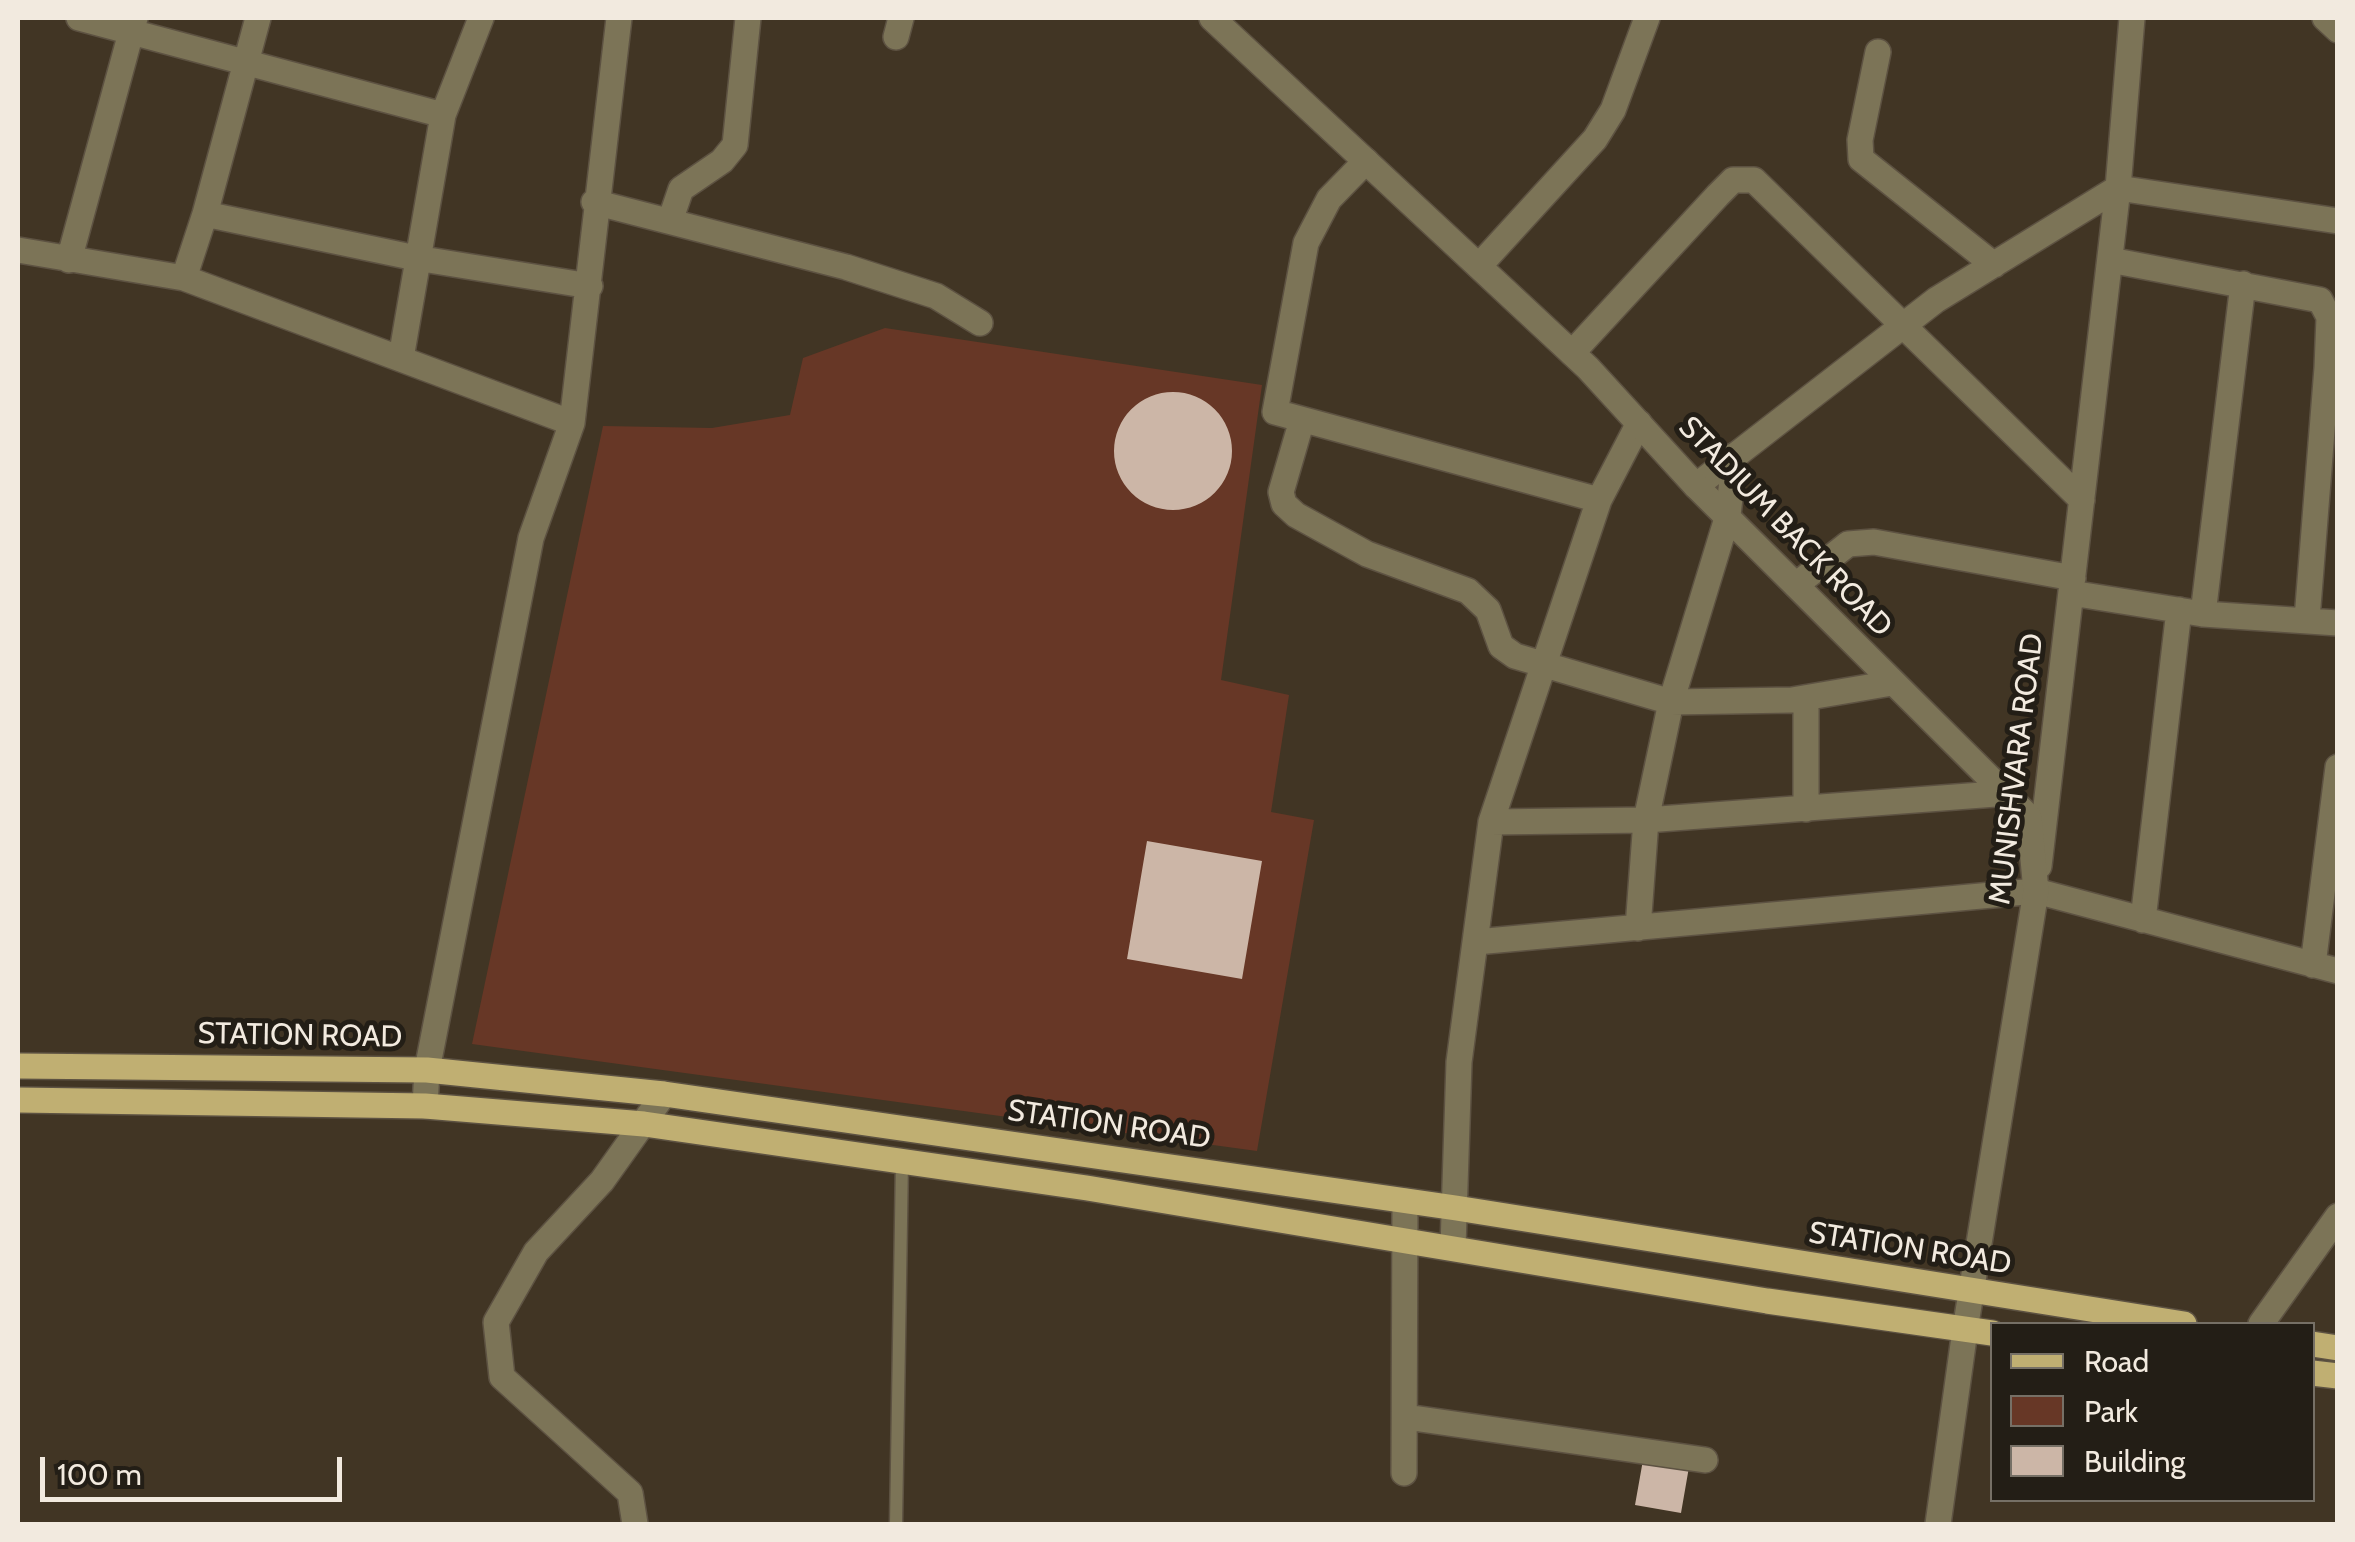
<!DOCTYPE html>
<style>
body{margin:0}
#map{position:relative;width:2355px;height:1542px;overflow:hidden;background:#413524;font-family:Cabin,sans-serif}
canvas{display:block}
.frame{position:absolute;inset:0;border:20px solid #f2eadf;pointer-events:none}
.legend{position:absolute;left:1990px;top:1322px;width:325px;height:180px;box-sizing:border-box;background:#231e16;border:2px solid #767066;margin:0;padding:12px 18px;list-style:none;font-size:30px;color:#f2eadf}
.legend li{display:flex;align-items:center;gap:20px;height:50px}
.legend b{width:50px;border:2px solid #767066}
.scale{position:absolute;left:40px;top:1457px;width:302px;height:45px;box-sizing:border-box;border:5px solid #f2eadf;border-top:0;padding-left:12px;font-size:30px;line-height:35px;white-space:nowrap;color:#f2eadf;-webkit-text-stroke:8px #231e16;paint-order:stroke}
</style>
<div id="map">
<canvas width="2355" height="1542"></canvas>
<div class="frame"></div>
<ul class="legend">
<li><b style="height:12px;background:#c0af72"></b>Road</li>
<li><b style="height:28px;background:#673726"></b>Park</li>
<li><b style="height:28px;background:#ccb6a7"></b>Building</li>
</ul>
<div class="scale">100 m</div>
</div>
<script>
const g = document.querySelector('canvas').getContext('2d');
g.lineJoin = 'round';
function fillPath(path, color) { g.fillStyle = color; g.fill(path, 'evenodd'); }
const poly = rows => new Path2D(rows.map(r => 'M' + r).join(''));
function stroke(path, color, width, dash) { g.strokeStyle = color; g.lineWidth = width; g.lineCap = dash ? 'butt' : 'round'; g.setLineDash(dash || []); g.stroke(path); }
function drawText(font, color, halo, rows, align = 'center') {
  g.font = font + ' Cabin,sans-serif'; g.lineWidth = 10; g.setLineDash([]); g.textBaseline = 'middle'; g.strokeStyle = halo; g.fillStyle = color; for (const [text, x, y, turn = 0] of rows) {
    g.save(); g.translate(x, y); g.rotate((+turn || 0) * Math.PI / 180); g.textAlign = isNaN(turn) ? turn : align; if (halo) g.strokeText(text, 0, 0); g.fillText(text, 0, 0); g.restore();
  }
}
const green = poly([
 [885,328,1262,385,1221,680,1289,695,1271,812,1314,820,1257,1151,472,1044,603,426,712,428,790,415,803,358]
]);
const building = poly([
 '1114 451a59 59 0 1 1 118 0a59 59 0 1 1-118 0Z',
 [1147,841,1262,861,1242,979,1127,959],
 [1643,1460,1689,1467,1681,1513,1635,1505]
]);
const service = poly([
 [896,1524,902,1161]
]);
const minor = poly([
 [79,18,443,115],
 [2325,18,2338,30],
 [896,37,901,18],
 [1878,52,1860,140,1861,159,1994,265],
 [1366,161,1329,199,1306,243,1275,412,1599,500],
 [594,202,846,267,936,296,980,323],
 [205,214,416,258,590,286],
 [670,221,681,189,722,161,735,145,748,18],
 [18,250,184,278,572,423],
 [69,260,135,18],
 [2110,260,2320,300,2329,317,2327,368,2338,369],
 [1479,266,1595,139,1613,110,1647,18],
 [184,278,205,214,258,18],
 [1572,353,1718,195,1733,180,1754,180,2082,500],
 [401,358,443,115,481,18],
 [1302,420,1281,492,1284,504,1296,515,1367,554,1468,591,1488,610,1501,646,1515,656,1671,702,1792,700,1892,683],
 [1696,486,1936,300,2118,188,2338,221],
 [1796,585,1848,544,1874,542,2073,578],
 [2071,593,2203,614,2338,623],
 [2203,614,2243,284],
 [2307,619,2327,368],
 [1806,809,1806,699],
 [1491,822,1646,820,2009,793],
 [2039,866,2118,188,2132,18],
 [2143,920,2179,610],
 [1638,928,1646,820,1671,702,1728,515,1735,455],
 [1476,942,2036,891,2338,971],
 [2313,965,2338,767],
 [425,1106,427,1070,531,538,572,423,619,18],
 [1453,1247,1459,1062,1491,822,1599,500,1639,423],
 [2261,1324,2338,1216],
 [1406,1417,1705,1460],
 [1404,1473,1405,1201],
 [1938,1524,1965,1330]
]);
const tertiary = poly([
 [1212,18,1588,368,1696,486,2029,817,2036,891,1965,1330],
 [635,1524,630,1493,502,1377,496,1322,536,1252,602,1181,664,1094]
]);
const primary = poly([
 [18,1066,427,1070,664,1094,1456,1208,2184,1324],
 [18,1100,425,1106,644,1124,1087,1188,1767,1301,1992,1333],
 [2312,1344,2338,1348],
 [2312,1373,2338,1376]
]);
const streetNames = [
 ["STADIUM BACK ROAD",1785,527,46],
 ["MUNISHVARA ROAD",2017,769,-83],
 ["STATION ROAD",300,1036,1],
 ["STATION ROAD",1109,1125,8],
 ["STATION ROAD",1910,1249,9]
];
fillPath(green, '#673726');
fillPath(building, '#ccb6a7');
stroke(service, '#5d5242', 15);
stroke(minor, '#5d5242', 28);
stroke(tertiary, '#5d5242', 28);
stroke(primary, '#5d5242', 28);
stroke(service, '#7c7457', 12);
stroke(minor, '#7c7457', 25);
stroke(tertiary, '#7c7457', 25);
stroke(primary, '#c0af72', 25);
drawText('30px', '#f2eadf', '#231e16', streetNames);
</script>
